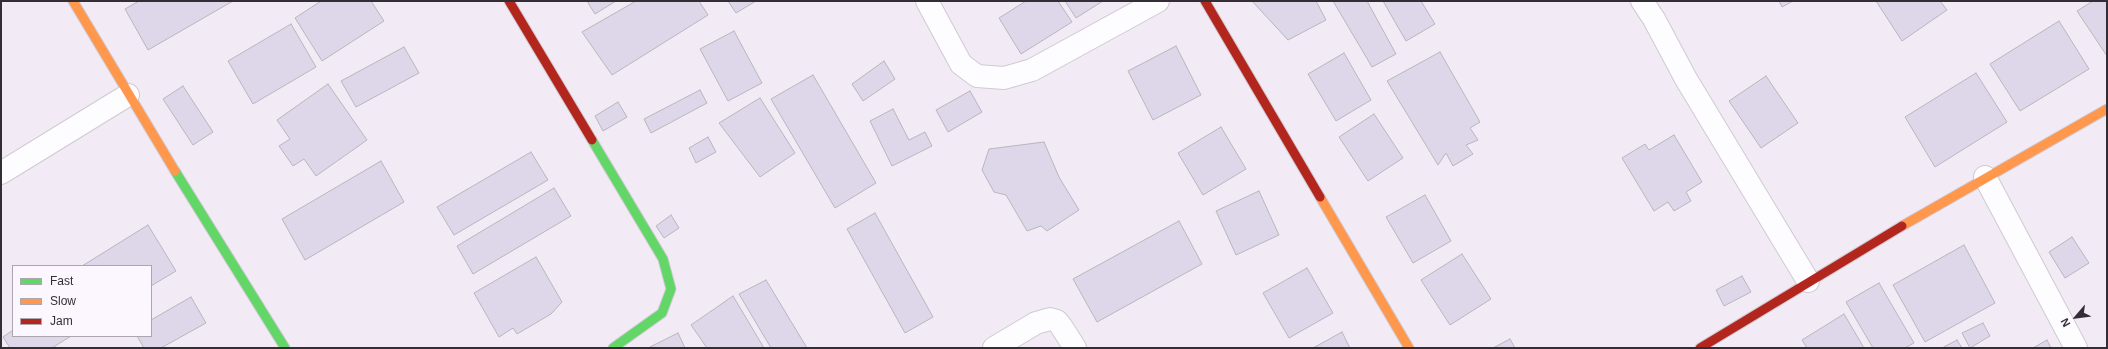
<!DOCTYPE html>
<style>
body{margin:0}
#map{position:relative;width:2108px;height:349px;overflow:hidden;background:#f2ebf5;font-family:Arial,sans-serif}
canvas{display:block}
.frame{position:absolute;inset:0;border:2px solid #332e35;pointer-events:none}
.legend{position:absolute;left:12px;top:265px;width:140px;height:72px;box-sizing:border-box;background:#fcf7ff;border:1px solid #aca7ae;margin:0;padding:5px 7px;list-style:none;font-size:12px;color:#332e35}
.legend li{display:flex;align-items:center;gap:8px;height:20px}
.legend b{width:20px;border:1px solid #aca7ae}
.north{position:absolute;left:2056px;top:297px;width:40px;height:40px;-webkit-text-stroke:3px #fcf7ff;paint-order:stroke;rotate:242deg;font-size:11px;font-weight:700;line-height:16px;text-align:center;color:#332e35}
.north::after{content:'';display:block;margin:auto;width:14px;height:18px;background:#332e35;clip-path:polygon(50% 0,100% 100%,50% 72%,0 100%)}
</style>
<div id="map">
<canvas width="2108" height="349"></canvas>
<div class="frame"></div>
<ul class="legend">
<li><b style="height:5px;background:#63d668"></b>Fast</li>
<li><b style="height:5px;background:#ff974d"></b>Slow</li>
<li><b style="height:5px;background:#b3261e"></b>Jam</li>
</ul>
<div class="north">N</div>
</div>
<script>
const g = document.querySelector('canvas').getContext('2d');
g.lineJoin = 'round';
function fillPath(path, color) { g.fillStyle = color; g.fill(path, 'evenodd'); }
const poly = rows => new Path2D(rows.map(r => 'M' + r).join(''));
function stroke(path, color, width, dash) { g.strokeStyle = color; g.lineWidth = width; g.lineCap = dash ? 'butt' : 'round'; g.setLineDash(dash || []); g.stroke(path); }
const building = poly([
 [139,1,233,1,148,50,125,9,139,1],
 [321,1,371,1,384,21,322,61,295,18,321,1],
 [587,1,616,1,595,14,587,1],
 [636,1,699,1,708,15,612,75,582,32,636,1],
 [728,1,756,1,736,13,728,1],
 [1026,1,1058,1,1072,22,1021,54,999,18,1026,1],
 [1065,1,1103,1,1076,18,1065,1],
 [1252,1,1316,1,1326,20,1288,40,1252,1],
 [1333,1,1367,1,1396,54,1372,67,1333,1],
 [1383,1,1421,1,1435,24,1406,41,1383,1],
 [1779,1,1793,1,1782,7,1779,1],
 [1876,1,1940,1,1947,10,1902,41,1876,1],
 [2093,1,2107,1,2107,56,2077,11,2093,1],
 [2059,21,2089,69,2020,111,1990,64,2059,21],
 [291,24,316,67,253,104,228,61,291,24],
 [734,31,762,83,728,101,700,49,734,31],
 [1176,46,1201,95,1153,120,1128,71,1176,46],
 [404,47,419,73,356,107,341,81,404,47],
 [1440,52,1480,122,1470,128,1478,140,1466,145,1473,154,1453,166,1446,153,1438,165,1387,81,1440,52],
 [1344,53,1371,100,1336,121,1308,74,1344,53],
 [884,61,895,79,863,101,852,84,884,61],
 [1976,73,2007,122,1935,167,1905,117,1976,73],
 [813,75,876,183,835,208,771,99,813,75],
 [1766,76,1798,123,1761,148,1729,101,1766,76],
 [328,84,367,140,316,176,304,159,293,166,279,146,290,139,277,120,328,84],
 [183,86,213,132,193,145,163,99,183,86],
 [700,90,707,103,651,133,644,119,700,90],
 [970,91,982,112,948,132,936,110,970,91],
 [760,98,795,153,760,177,719,123,760,98],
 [618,102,627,117,603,131,595,116,618,102],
 [893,109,909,140,925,132,932,146,892,166,870,121,893,109],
 [1374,114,1403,158,1368,181,1339,137,1374,114],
 [1221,127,1246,169,1203,195,1178,153,1221,127],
 [1674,135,1702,182,1686,192,1691,201,1674,211,1668,202,1654,211,1622,158,1645,144,1649,150,1674,135],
 [708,137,716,152,696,163,689,148,708,137],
 [1044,142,1059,177,1079,210,1047,231,1041,226,1027,231,1006,195,994,192,982,170,989,149,1044,142],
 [531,152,548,180,454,235,437,207,531,152],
 [381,161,404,202,305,260,282,219,381,161],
 [554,188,571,216,473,274,457,246,554,188],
 [1259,191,1279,235,1236,255,1216,211,1259,191],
 [1425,195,1451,241,1413,263,1386,217,1425,195],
 [875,213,933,317,905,333,847,229,875,213],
 [671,215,679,228,664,238,656,226,671,215],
 [1179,221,1202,264,1097,322,1073,279,1179,221],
 [148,225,176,271,151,286,151,266,82,266,148,225],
 [2072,237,2089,263,2065,278,2049,252,2072,237],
 [1964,245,1995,303,1925,342,1893,285,1964,245],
 [1462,254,1491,299,1450,325,1421,280,1462,254],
 [536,257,562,302,551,314,517,334,513,328,499,337,474,293,536,257],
 [1307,268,1333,313,1289,338,1263,293,1307,268],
 [1742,276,1751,292,1724,306,1716,290,1742,276],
 [766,280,807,348,771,348,739,294,766,280],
 [1879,283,1914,343,1905,348,1873,348,1846,302,1879,283],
 [733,296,764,348,707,348,691,325,733,296],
 [191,297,206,323,161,348,144,348,137,336,151,336,151,320,191,297],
 [1844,314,1864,348,1807,348,1802,340,1844,314],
 [1983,323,1990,336,1970,348,1962,333,1983,323],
 [13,330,13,336,71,336,52,348,10,348,3,337,13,330],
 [1342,332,1350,348,1313,348,1342,332],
 [678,333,685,348,648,348,678,333],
 [1510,339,1515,348,1493,348,1510,339],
 [1957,340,1962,348,1942,348,1957,340],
 [2047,340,2051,348,2033,348,2047,340]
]);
const street = poly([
 [927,1,961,64,977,76,1004,78,1032,70,1158,1],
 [1642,1,1654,19,1686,79,1808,281],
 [1,173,128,95],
 [1985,177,2076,348],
 [994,348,1036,323,1050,319,1057,321,1061,326,1075,348]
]);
const fast = poly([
 [592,140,663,259,671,289,662,313,613,348],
 [175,171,285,348]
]);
const slow = poly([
 [73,1,175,171],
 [1320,197,1409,348],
 [1902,226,2107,109]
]);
const jam = poly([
 [509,1,592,140],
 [1205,1,1320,197],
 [1700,348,1902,226]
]);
fillPath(building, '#ddd7e9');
stroke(building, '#b8b5bc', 1);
stroke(street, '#cfcad1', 24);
stroke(fast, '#cfcad1', 11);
stroke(slow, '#cfcad1', 11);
stroke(jam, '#cfcad1', 11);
stroke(street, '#fdfcfe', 22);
stroke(fast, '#63d668', 9);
stroke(slow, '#ff974d', 9);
stroke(jam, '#b3261e', 9);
</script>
